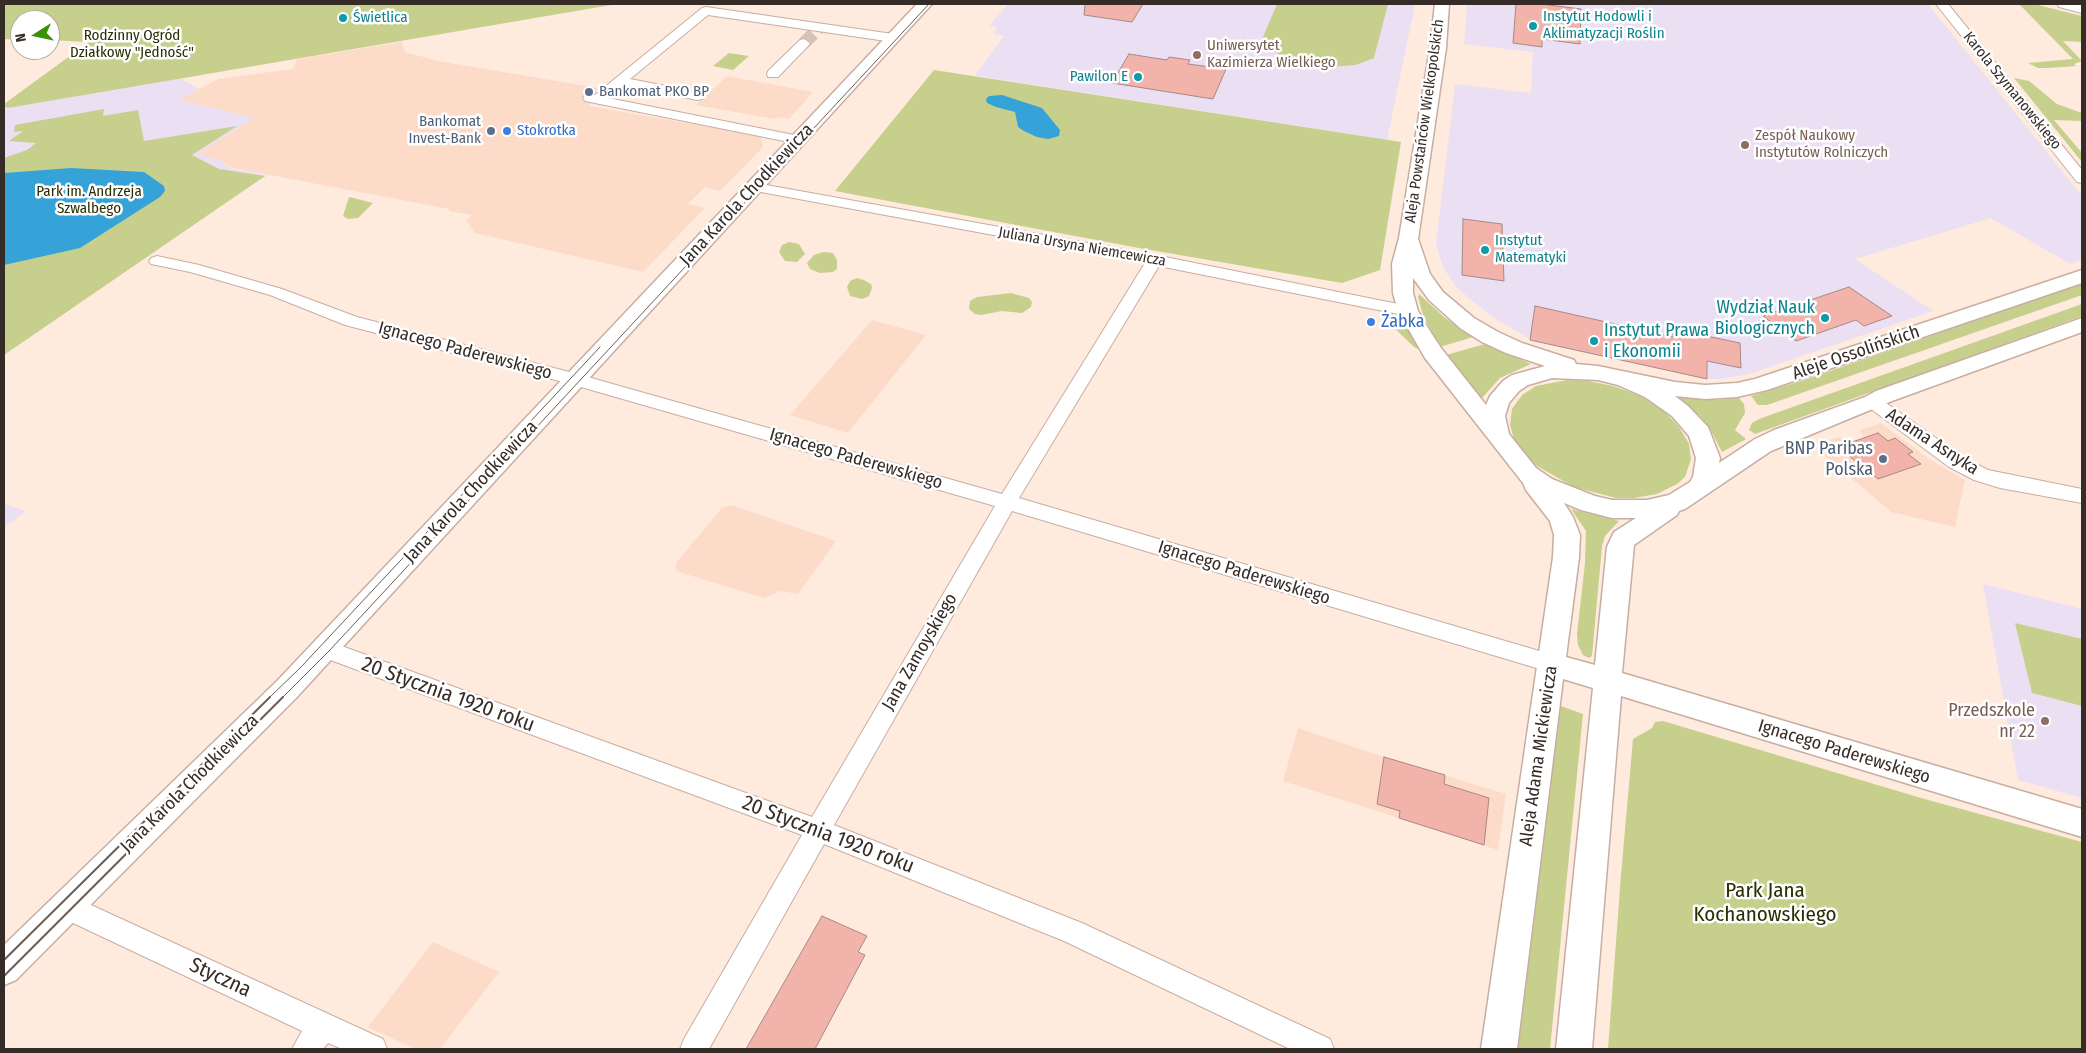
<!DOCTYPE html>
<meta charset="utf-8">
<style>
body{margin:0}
#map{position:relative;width:2086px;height:1053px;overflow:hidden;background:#ffeade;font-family:"Fira Sans Condensed",sans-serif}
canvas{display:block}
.frame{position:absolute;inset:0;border:5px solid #362c27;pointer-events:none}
.north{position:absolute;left:10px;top:10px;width:50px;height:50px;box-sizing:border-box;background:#fff;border:1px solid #afaba9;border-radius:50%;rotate:260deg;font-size:14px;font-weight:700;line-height:20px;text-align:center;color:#362c27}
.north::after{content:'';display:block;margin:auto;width:18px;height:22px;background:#399205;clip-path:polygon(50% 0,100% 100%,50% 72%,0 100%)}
</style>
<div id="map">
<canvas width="2086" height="1053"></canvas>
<div class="frame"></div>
<div class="north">N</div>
</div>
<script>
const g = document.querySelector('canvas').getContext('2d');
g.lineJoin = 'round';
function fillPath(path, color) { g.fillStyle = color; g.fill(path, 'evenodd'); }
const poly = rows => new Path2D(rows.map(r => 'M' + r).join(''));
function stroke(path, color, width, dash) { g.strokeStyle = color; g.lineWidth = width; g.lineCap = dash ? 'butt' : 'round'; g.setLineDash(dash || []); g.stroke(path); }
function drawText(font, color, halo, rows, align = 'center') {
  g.font = font + ' "Fira Sans Condensed",sans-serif'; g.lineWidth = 5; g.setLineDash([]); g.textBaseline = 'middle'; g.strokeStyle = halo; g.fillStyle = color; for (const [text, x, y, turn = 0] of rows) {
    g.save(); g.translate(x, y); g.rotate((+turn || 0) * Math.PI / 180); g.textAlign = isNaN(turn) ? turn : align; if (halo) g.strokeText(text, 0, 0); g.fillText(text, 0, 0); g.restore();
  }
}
const built = poly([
 [402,42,405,52,438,61,598,88,589,106,761,136,763,147,720,191,705,187,688,204,705,208,643,272,475,233,466,220,472,215,449,211,449,209,228,167,223,161,196,154,253,118,178,100,218,79,293,69,297,59],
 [727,76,813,92,789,119,781,117,775,119,696,105],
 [872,320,926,335,848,433,790,415],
 [1881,423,1929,459,1965,480,1955,527,1891,512,1823,454,1837,447,1829,440,1839,437,1854,442,1864,438,1860,430],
 [731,505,836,541,798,594,781,591,764,598,676,571,676,563,722,508],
 [1298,728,1384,757,1506,794,1498,850,1283,781],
 [433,942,499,972,440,1049,415,1049,368,1027]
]);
const education = poly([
 [1008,4,1413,4,1414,9,1387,140,977,76,976,74,1004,36,993,34,997,27,989,26],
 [1467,4,1928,4,2082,196,2082,260,2070,264,1991,218,1855,259,1933,311,1749,374,1722,379,1707,379,1530,339,1491,316,1456,287,1443,267,1436,244,1455,84,1531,93,1533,52,1464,44],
 [180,78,199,89,179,100,254,118,197,154,223,161,228,168,268,175,158,245,4,354,4,109],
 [4,504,26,511,4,527],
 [1983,584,2082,609,2082,798,2018,780]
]);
const green = poly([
 [4,4,617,4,8,108,4,107,4,104,89,42,50,40,50,20,20,20,20,40,4,39],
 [1277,4,1388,4,1374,58,1356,65,1328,67,1299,63,1276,53,1268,46,1263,37],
 [2019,4,2034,4,2082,16,2082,42,2063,41,2082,61,2074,64,2076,66,2047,68,2038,68,2028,63,2073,59],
 [729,53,749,56,733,70,713,66],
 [934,70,1401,142,1380,270,1342,283,1139,248,835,191],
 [2014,78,2029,81,2057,104,2082,113,2082,121,2054,120,2082,153,2082,162],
 [104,109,103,116,138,110,144,141,237,126,192,155,219,169,265,176,4,355,4,158,27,150,36,143,9,141,23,131,14,132,15,125],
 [349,197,373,203,358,218,348,219,343,216],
 [789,242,799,244,805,254,797,262,785,261,779,252,782,245],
 [823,252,833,253,837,260,837,269,833,272,820,273,810,269,807,263,814,255],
 [857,278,864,280,871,284,872,288,869,296,862,299,850,296,847,287,850,281],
 [2082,283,2082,295,1767,405,1758,405,1751,396,1807,379],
 [1011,293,1029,298,1032,302,1031,307,1022,313,1002,311,981,315,975,314,969,309,970,301,977,297],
 [1419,294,1444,317,1473,337,1440,347,1423,315,1418,297],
 [2082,304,2082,316,1755,434,1749,430,1752,423,1759,419],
 [1383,310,1391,312,1403,322,1421,350,1414,347,1385,319],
 [1485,344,1531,364,1500,378,1482,398,1478,395,1446,355],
 [1567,380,1588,381,1613,386,1641,396,1666,413,1679,427,1689,444,1691,459,1685,477,1677,484,1657,494,1634,498,1616,498,1574,487,1537,466,1526,456,1514,439,1510,425,1512,409,1522,395,1536,386],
 [1681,397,1715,400,1739,398,1744,404,1745,413,1735,430,1746,439,1722,452,1710,429,1700,416,1680,400],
 [1571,509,1619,521,1605,536,1602,546,1592,656,1589,658,1583,655,1578,645,1577,634,1585,563,1586,531],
 [2015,623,2082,639,2082,706,2032,693],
 [1558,705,1583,714,1550,1049,1516,1049],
 [1663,721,1921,798,2082,842,2082,1049,1608,1049,1621,875,1633,739,1652,728,1655,722]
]);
const water = poly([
 [1002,95,1042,108,1060,130,1059,136,1048,139,1037,137,1024,131,1018,127,1015,112,996,107,987,103,986,99,989,96],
 [71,168,144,172,164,186,165,191,160,197,80,248,4,265,4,173]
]);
const building = poly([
 [1085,4,1143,4,1132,22,1084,15,1085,4],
 [1516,4,1541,4,1581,9,1580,44,1542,39,1542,47,1513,43,1516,4],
 [1129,54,1167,60,1169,57,1190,60,1188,64,1226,69,1213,99,1112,83,1129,54],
 [1463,219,1502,224,1504,281,1462,275,1463,219],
 [1849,287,1892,316,1864,326,1856,320,1796,341,1763,316,1849,287],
 [1535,306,1673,337,1673,329,1740,343,1741,368,1707,361,1707,379,1530,340,1535,306],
 [1878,433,1888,441,1895,438,1913,452,1908,454,1921,464,1878,479,1838,447,1878,433],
 [1384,757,1445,775,1444,784,1489,798,1484,845,1399,818,1400,811,1377,804,1384,757],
 [822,916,867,936,858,952,865,955,815,1049,746,1049,822,916]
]);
const minorTunnel = poly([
 [804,43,818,29]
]);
const minor = poly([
 [1936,4,1948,4,2082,170,2082,183,2077,182,1936,4],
 [2057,4,2082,5,2082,13,2059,7,2057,4],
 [706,7,893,34,899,38,893,42,708,15,630,79,702,93,704,96,702,99,697,100,623,85,608,98,804,137,806,140,804,143,799,144,585,101,583,98,585,95,595,95,702,8,706,7],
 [804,39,810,43,808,46,778,77,768,77,767,74,768,71,800,40,804,39],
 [755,183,1155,255,1408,306,1414,307,1416,311,1414,315,1408,316,1159,266,1019,498,1553,655,1561,658,1564,664,1561,670,1553,673,1012,511,834,825,1082,923,1330,1039,1334,1049,1290,1049,1064,941,824,844,709,1049,680,1049,684,1039,802,835,317,655,314,649,317,643,325,640,812,817,995,506,567,383,345,325,270,295,190,272,151,264,149,261,151,258,157,256,199,265,282,289,357,317,577,374,1002,494,1145,263,750,190,748,187,750,184,755,183],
 [1873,396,1879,398,1963,457,1988,470,2082,489,2082,503,2000,488,1974,480,1949,467,1867,406,1864,402,1867,398,1873,396],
 [68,892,91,905,383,1039,387,1049,342,1049,328,1043,323,1049,292,1049,302,1031,73,923,59,913,55,904,59,895,68,892]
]);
const tertiary = poly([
 [917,4,932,4,297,697,16,980,4,985,4,945,277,681,917,4],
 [1435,4,1449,4,1446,48,1418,239,1430,274,1443,292,1474,318,1498,332,1522,343,1574,360,1576,364,1598,366,1675,382,1705,385,1737,383,1755,379,2082,270,2082,283,1767,390,1737,397,1705,399,1675,396,1688,406,1708,427,1720,458,1719,463,1755,439,1774,430,1865,397,1876,391,2082,318,2082,332,1892,401,1771,451,1685,509,1679,511,1677,515,1634,545,1622,673,2082,809,2082,837,1621,696,1592,1049,1556,1049,1593,688,1563,679,1517,1049,1481,1049,1553,557,1554,535,1550,521,1526,490,1523,483,1425,358,1398,311,1393,293,1392,264,1399,238,1430,48,1435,4],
 [1413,278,1429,300,1460,328,1482,342,1506,353,1545,366,1512,375,1503,381,1490,396,1486,405,1441,348,1428,328,1418,311,1413,293,1413,278],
 [1552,378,1598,380,1618,385,1645,397,1672,416,1689,436,1696,458,1693,477,1690,482,1669,495,1647,500,1612,500,1595,496,1552,479,1536,468,1509,434,1505,416,1509,403,1519,391,1528,385,1552,378],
 [1564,503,1581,510,1612,518,1636,518,1614,532,1607,547,1595,665,1566,657,1579,557,1580,535,1573,517,1564,503]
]);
const tramFar1 = poly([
 [269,698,301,667,600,347],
 [282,698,329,651,929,4]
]);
const tram = poly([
 [4,960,270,697],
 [4,976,283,697]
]);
const markers = [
 [343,18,5,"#0f9aa8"],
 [1533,26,5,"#0f9aa8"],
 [1197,55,5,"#8d6e63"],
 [1138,77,5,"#0f9aa8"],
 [589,92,5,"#5c6f8a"],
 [491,131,5,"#5c6f8a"],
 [507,131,5,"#3f7fe0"],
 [1745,145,5,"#8d6e63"],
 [1485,250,5,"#0f9aa8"],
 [1825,318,5,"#0f9aa8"],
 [1371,322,5,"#3f7fe0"],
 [1594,341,5,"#0f9aa8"],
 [1883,459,5,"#5c6f8a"],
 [2045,721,5,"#8d6e63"]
];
const farCulturenames = [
 ["Instytut Hodowli i",1543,17],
 ["Aklimatyzacji Roślin",1543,34],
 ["Świetlica",353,18],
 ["Pawilon E",1128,77,"right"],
 ["Instytut",1495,241],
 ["Matematyki",1495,258]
];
const farParknames = [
 ["Rodzinny Ogród",132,36],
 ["Działkowy \"Jedność\"",132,53],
 ["Park im. Andrzeja",89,192],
 ["Szwalbego",89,209]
];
const farEducationnames = [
 ["Uniwersytet",1207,46],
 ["Kazimierza Wielkiego",1207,63],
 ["Zespół Naukowy",1755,136],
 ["Instytutów Rolniczych",1755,153]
];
const farStreetnames = [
 ["Karola Szymanowskiego",2012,91,51],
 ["Aleja Powstańców Wielkopolskich",1425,121,-82],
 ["Juliana Ursyna Niemcewicza",1082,247,10]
];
const farServicenames = [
 ["Bankomat PKO BP",599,92],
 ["Bankomat",481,122,"right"],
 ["Invest-Bank",481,139,"right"]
];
const farShopnames = [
 ["Stokrotka",517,131]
];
const streetNames = [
 ["Jana Karola Chodkiewicza",747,195,-47],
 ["Ignacego Paderewskiego",465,351,15],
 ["Aleje Ossolińskich",1856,353,-19],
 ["Adama Asnyka",1932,442,33],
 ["Ignacego Paderewskiego",856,459,16],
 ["Jana Karola Chodkiewicza",471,492,-47],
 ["Ignacego Paderewskiego",1244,573,17],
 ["Jana Zamoyskiego",920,652,-60],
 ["Ignacego Paderewskiego",1844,752,17],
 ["Aleja Adama Mickiewicza",1539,756,-82],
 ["Jana Karola Chodkiewicza",190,784,-45]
];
const cultureNames = [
 ["Wydział Nauk",1815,308],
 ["Biologicznych",1815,329],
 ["Instytut Prawa",1604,331,"left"],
 ["i Ekonomii",1604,352,"left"]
];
const shopNames = [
 ["Żabka",1381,322]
];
const serviceNames = [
 ["BNP Paribas",1873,449],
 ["Polska",1873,470]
];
const educationNames = [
 ["Przedszkole",2035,711],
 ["nr 22",2035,732]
];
const nearStreetnames = [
 ["20 Stycznia 1920 roku",448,695,20],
 ["20 Stycznia 1920 roku",828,835,21],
 ["Styczna",220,978,25]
];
const nearParknames = [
 ["Park Jana",1765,891],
 ["Kochanowskiego",1765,915]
];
fillPath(built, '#fddbc9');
fillPath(education, '#ebdff4');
fillPath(green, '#c7cf8d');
fillPath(water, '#35a2d8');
fillPath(building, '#f2b3ab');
stroke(building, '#a68a86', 1);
stroke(minorTunnel, '#d7c4b9', 13, [13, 6]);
stroke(minor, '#c7aea1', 2);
stroke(tertiary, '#c7aea1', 3);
fillPath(minor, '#fff');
fillPath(tertiary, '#fff');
stroke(tramFar1, '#6b5e57', 1);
stroke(tram, '#6b5e57', 2);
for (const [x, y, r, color] of markers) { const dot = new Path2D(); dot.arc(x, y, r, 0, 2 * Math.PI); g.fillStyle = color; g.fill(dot); stroke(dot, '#fff', 2); }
drawText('15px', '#0d838f', '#fff', farCulturenames, 'left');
drawText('15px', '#2b2e03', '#fff', farParknames);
drawText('15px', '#785e54', '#fff', farEducationnames, 'left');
drawText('15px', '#362c27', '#fff', farStreetnames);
drawText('15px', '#4e5e75', '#fff', farServicenames, 'left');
drawText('15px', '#366cbe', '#fff', farShopnames, 'left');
drawText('18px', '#362c27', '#fff', streetNames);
drawText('18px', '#0d838f', '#fff', cultureNames, 'right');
drawText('18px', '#366cbe', '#fff', shopNames, 'left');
drawText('18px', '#4e5e75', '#fff', serviceNames, 'right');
drawText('18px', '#785e54', '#fff', educationNames, 'right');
drawText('21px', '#362c27', '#fff', nearStreetnames);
drawText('21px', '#2b2e03', '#fff', nearParknames);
</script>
